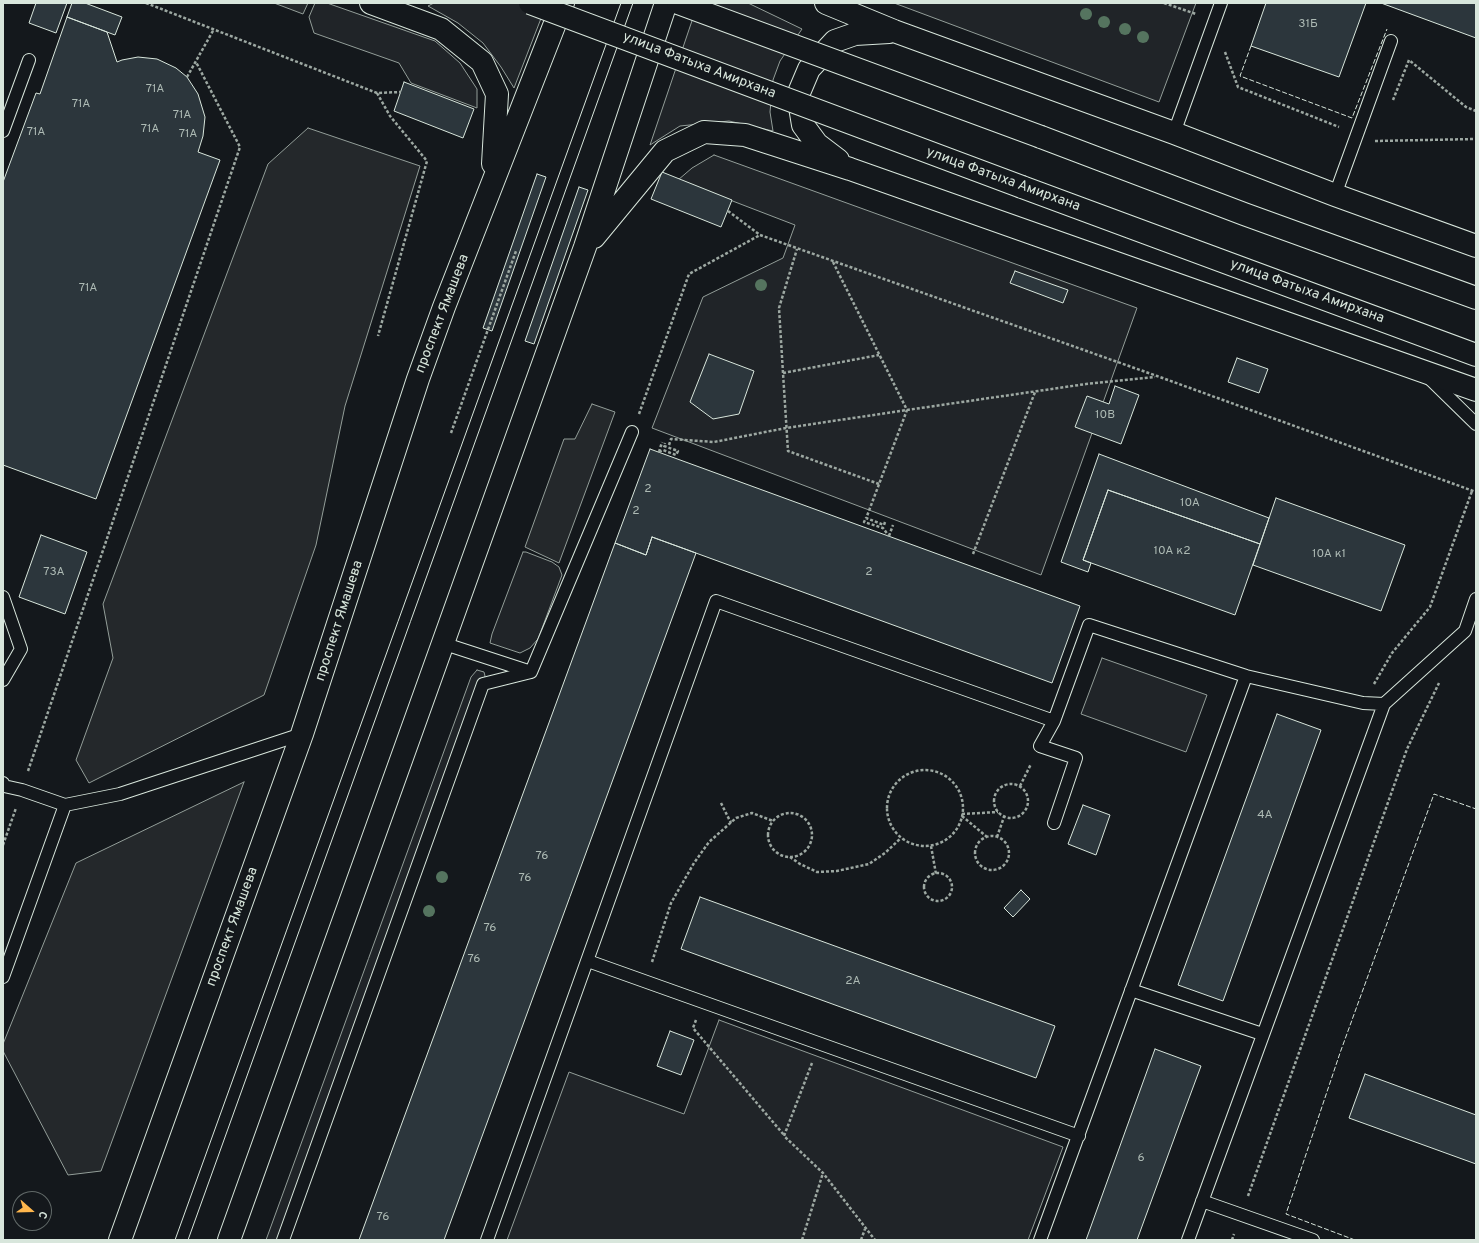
<!DOCTYPE html>
<meta charset="utf-8">
<style>
body{margin:0}
#map{position:relative;width:1479px;height:1243px;overflow:hidden;background:#14181c;font-family:Overpass,sans-serif}
canvas{display:block}
.frame{position:absolute;inset:0;border:4px solid #d8e6dc;pointer-events:none}
.north{position:absolute;left:12px;top:1191px;width:40px;height:40px;box-sizing:border-box;background:#14181c;border:1px solid #626a69;border-radius:50%;rotate:110deg;font-size:11px;font-weight:700;line-height:16px;text-align:center;color:#d8e6dc}
.north::after{content:'';display:block;margin:auto;width:14px;height:18px;background:#ffb74d;clip-path:polygon(50% 0,100% 100%,50% 72%,0 100%)}
</style>
<div id="map">
<canvas width="1479" height="1243"></canvas>
<div class="frame"></div>
<div class="north">С</div>
</div>
<script>
const g = document.querySelector('canvas').getContext('2d');
g.lineJoin = 'round';
function fillPath(path, color) { g.fillStyle = color; g.fill(path, 'evenodd'); }
const poly = rows => new Path2D(rows.map(r => 'M' + r).join(''));
function stroke(path, color, width, dash) { g.strokeStyle = color; g.lineWidth = width; g.lineCap = dash ? 'butt' : 'round'; g.setLineDash(dash || []); g.stroke(path); }
function drawText(font, color, halo, rows, align = 'center') {
  g.font = font + ' Overpass,sans-serif'; g.lineWidth = 3; g.setLineDash([]); g.textBaseline = 'middle'; g.strokeStyle = halo; g.fillStyle = color; for (const [text, x, y, turn = 0] of rows) {
    g.save(); g.translate(x, y); g.rotate((+turn || 0) * Math.PI / 180); g.textAlign = isNaN(turn) ? turn : align; if (halo) g.strokeText(text, 0, 0); g.fillText(text, 0, 0); g.restore();
  }
}
const green = poly([
 [315,3,327,3,435,41,460,63,477,89,477,108,411,83,399,63,314,33,309,17,315,3],
 [434,3,547,3,514,88,501,67,483,43,458,23,428,6,434,3],
 [698,3,748,3,802,29,780,61,773,80,770,112,773,131,729,121,680,126,650,145,698,3],
 [894,3,1196,3,1159,102,894,3],
 [714,155,1137,308,1041,575,652,428,703,297,783,258,795,225,678,180,692,168,714,155],
 [523,552,526,552,552,562,559,567,562,575,538,639,530,648,520,653,490,643,492,634,523,552],
 [1102,658,1207,695,1186,752,1081,714,1102,658],
 [477,670,484,672,485,676,283,1240,266,1240,471,677,477,670],
 [719,1020,1063,1147,1028,1240,507,1240,569,1072,684,1114,719,1020]
]);
const parking = poly([
 [274,3,308,3,303,14,274,3],
 [308,128,420,166,345,406,316,545,264,695,89,783,76,760,113,658,103,604,268,164,308,128],
 [592,404,615,412,559,563,525,547,564,439,575,439,592,404],
 [244,782,101,1171,68,1175,3,1051,3,1044,76,863,244,782]
]);
const building = poly([
 [36,3,67,3,56,33,29,23,36,3],
 [72,3,85,3,122,17,115,35,67,17,72,3],
 [1266,3,1366,3,1339,77,1251,46,1266,3],
 [1381,3,1476,3,1476,38,1381,3],
 [67,17,107,32,117,62,122,60,138,57,157,59,176,68,187,77,198,94,205,117,203,136,198,152,220,160,96,499,3,465,3,182,36,93,40,94,67,17],
 [404,82,474,109,463,138,394,111,404,82],
 [662,172,732,200,721,227,651,199,662,172],
 [537,174,546,177,492,331,483,328,537,174],
 [579,187,588,190,534,344,525,341,579,187],
 [1015,271,1068,290,1063,303,1010,283,1015,271],
 [709,354,754,371,739,414,713,419,690,402,709,354],
 [1237,358,1268,369,1259,393,1228,382,1237,358],
 [1115,386,1139,395,1121,444,1075,427,1087,396,1109,404,1115,386],
 [650,449,1080,606,1052,683,652,537,646,555,615,543,650,449],
 [1099,454,1269,518,1260,544,1108,490,1083,560,1091,563,1088,572,1061,562,1099,454],
 [1108,490,1260,544,1235,615,1083,560,1108,490],
 [1276,498,1405,545,1381,611,1253,565,1276,498],
 [41,535,87,552,65,614,19,597,41,535],
 [652,537,696,553,444,1240,359,1240,615,543,646,555,652,537],
 [1277,714,1321,730,1223,1001,1178,985,1277,714],
 [1083,805,1110,815,1096,855,1068,844,1083,805],
 [1021,890,1030,899,1013,917,1004,908,1021,890],
 [700,897,1055,1026,1036,1078,681,949,700,897],
 [670,1031,694,1040,681,1075,657,1066,670,1031],
 [1155,1049,1201,1066,1182,1117,1137,1240,1086,1240,1155,1049],
 [1365,1074,1476,1115,1476,1164,1349,1118,1365,1074]
]);
const path = poly([
 [146,3,377,93,401,92],
 [1164,3,1196,14],
 [1225,52,1238,87,1339,127],
 [187,77,214,29],
 [377,93,390,116,427,161,378,336],
 [1393,100,1409,60,1466,107,1476,111],
 [1375,141,1476,139],
 [728,211,760,235,1157,376,1476,492],
 [833,262,907,410,867,516],
 [783,373,779,308,797,249],
 [639,414,689,274,760,235],
 [451,433,516,251],
 [669,445,671,439,714,442,786,428,907,410,1086,384,1155,377],
 [659,452,663,450,676,455,678,451,664,446,665,443],
 [659,452,662,442],
 [879,484,788,451,783,373,879,355],
 [885,522,884,525,866,518,864,522,883,528,889,536],
 [889,536,893,525],
 [973,554,1035,392],
 [1374,684,1392,653,1430,607,1472,491],
 '887 808a38 38 0 1 1 76 0a38 38 0 1 1-76 0Z',
 [28,771,240,147,196,62],
 '994 801a17 17 0 1 1 34 0a17 17 0 1 1-34 0Z',
 [1020,786,1031,764],
 [721,803,731,823],
 '768 835a22 22 0 1 1 44 0a22 22 0 1 1-44 0Z',
 [962,814,998,812],
 [962,816,987,837],
 '975 853a17 17 0 1 1 34 0a17 17 0 1 1-34 0Z',
 [997,837,1004,817],
 [3,845,16,808],
 [931,846,936,874],
 [790,857,800,864,817,872,837,871,869,864,885,853,901,838],
 '924 887a14 14 0 1 1 28 0a14 14 0 1 1-28 0Z',
 [652,962,671,903,694,863,709,842,736,818,752,813,773,821],
 [696,1020,693,1028,784,1135],
 [812,1063,784,1136,823,1173,875,1240],
 [1248,1196,1407,749,1439,683],
 [802,1240,823,1173],
 [861,1240,865,1229],
 [1232,1240,1234,1234]
]);
const lane = poly([
 [3,131,29,60],
 [1174,133,1221,3],
 [1335,195,1391,41],
 [1430,379,1476,424],
 [3,597,21,649,3,680],
 [442,643,531,672],
 [531,672,632,432],
 [1054,721,1040,746,1076,758,1054,823],
 [3,783,4,786,22,790,65,805,120,794,302,734],
 [588,961,1079,1136],
 [3,977,65,805],
 [1131,990,1262,1034],
 [1202,1201,1313,1240],
 [283,1240,483,684,531,672],
 [487,1240,716,601,1054,721,1089,625,1246,676,1363,703,1384,704],
 [1040,1240,1246,676],
 [1188,1240,1384,704,1465,631,1476,599]
]);
const primary = poly([
 [371,3,441,29,482,62,497,94,493,164],
 [826,3,894,31,1174,133,1335,195,1476,246],
 [1041,137,1244,214,1476,298],
 [838,160,817,144,803,125,798,95,809,69,835,41,855,34,889,32],
 [1022,187,1476,355],
 [594,237,665,151,704,132,745,135,850,169,1476,390],
 [120,1240,302,734,418,379,444,307,563,3],
 [229,1240,585,247,666,3]
]);
const tram = poly([
 [175,1240,621,3],
 [188,1240,633,3]
]);
const primaryBridge = poly([
 [530,3,1022,187],
 [678,3,1041,137]
]);
const fence = poly([
 [1251,46,1240,76,1352,118,1387,29],
 [1355,1240,1286,1214,1340,1053,1434,794,1476,809]
]);
const trees = [
 [1086,14],
 [1104,22],
 [1125,29],
 [1143,37],
 [761,285],
 [442,877],
 [429,911]
];
const numberNames = [
 ["31Б",1308,25],
 ["71А",155,90],
 ["71А",81,105],
 ["71А",182,116],
 ["71А",150,130],
 ["71А",36,133],
 ["71А",188,135],
 ["71А",88,289],
 ["10В",1105,416],
 ["2",648,490],
 ["10А",1190,504],
 ["2",636,512],
 ["10А к2",1172,552],
 ["10А к1",1329,555],
 ["73А",54,573],
 ["2",869,573],
 ["4А",1265,816],
 ["76",542,857],
 ["76",525,879],
 ["76",490,929],
 ["76",474,960],
 ["2А",853,982],
 ["6",1141,1159],
 ["76",383,1218]
];
const streetNames = [
 ["улица Фатыха Амирхана",699,66,21],
 ["улица Фатыха Амирхана",1003,180,20],
 ["улица Фатыха Амирхана",1307,292,20],
 ["проспект Ямашева",443,314,-69],
 ["проспект Ямашева",340,621,-72],
 ["проспект Ямашева",233,927,-70]
];
fillPath(green, '#202428');
stroke(green, '#939e99', 1);
fillPath(parking, '#24282b');
stroke(parking, '#939e99', 1);
fillPath(building, '#2c363c');
stroke(building, '#d8e6dc', 1);
stroke(lane, '#d8e6dc', 14);
stroke(primary, '#d8e6dc', 24);
stroke(path, '#9da8a2', 2.5, [3, 2]);
stroke(lane, '#14181c', 12);
stroke(primary, '#14181c', 22);
stroke(tram, '#d8e6dc', 1);
stroke(primaryBridge, '#d8e6dc', 24, []);
stroke(primaryBridge, '#14181c', 22);
stroke(fence, '#d8e6dc', 1, [5, 2]);
g.fillStyle = '#55745f';
for (const [x, y] of trees) { g.beginPath(); g.arc(x, y, 6, 0, 2 * Math.PI); g.fill(); }
drawText('12px', '#adbab4', null, numberNames);
drawText('14px', '#d8e6dc', '#14181c', streetNames);
</script>
